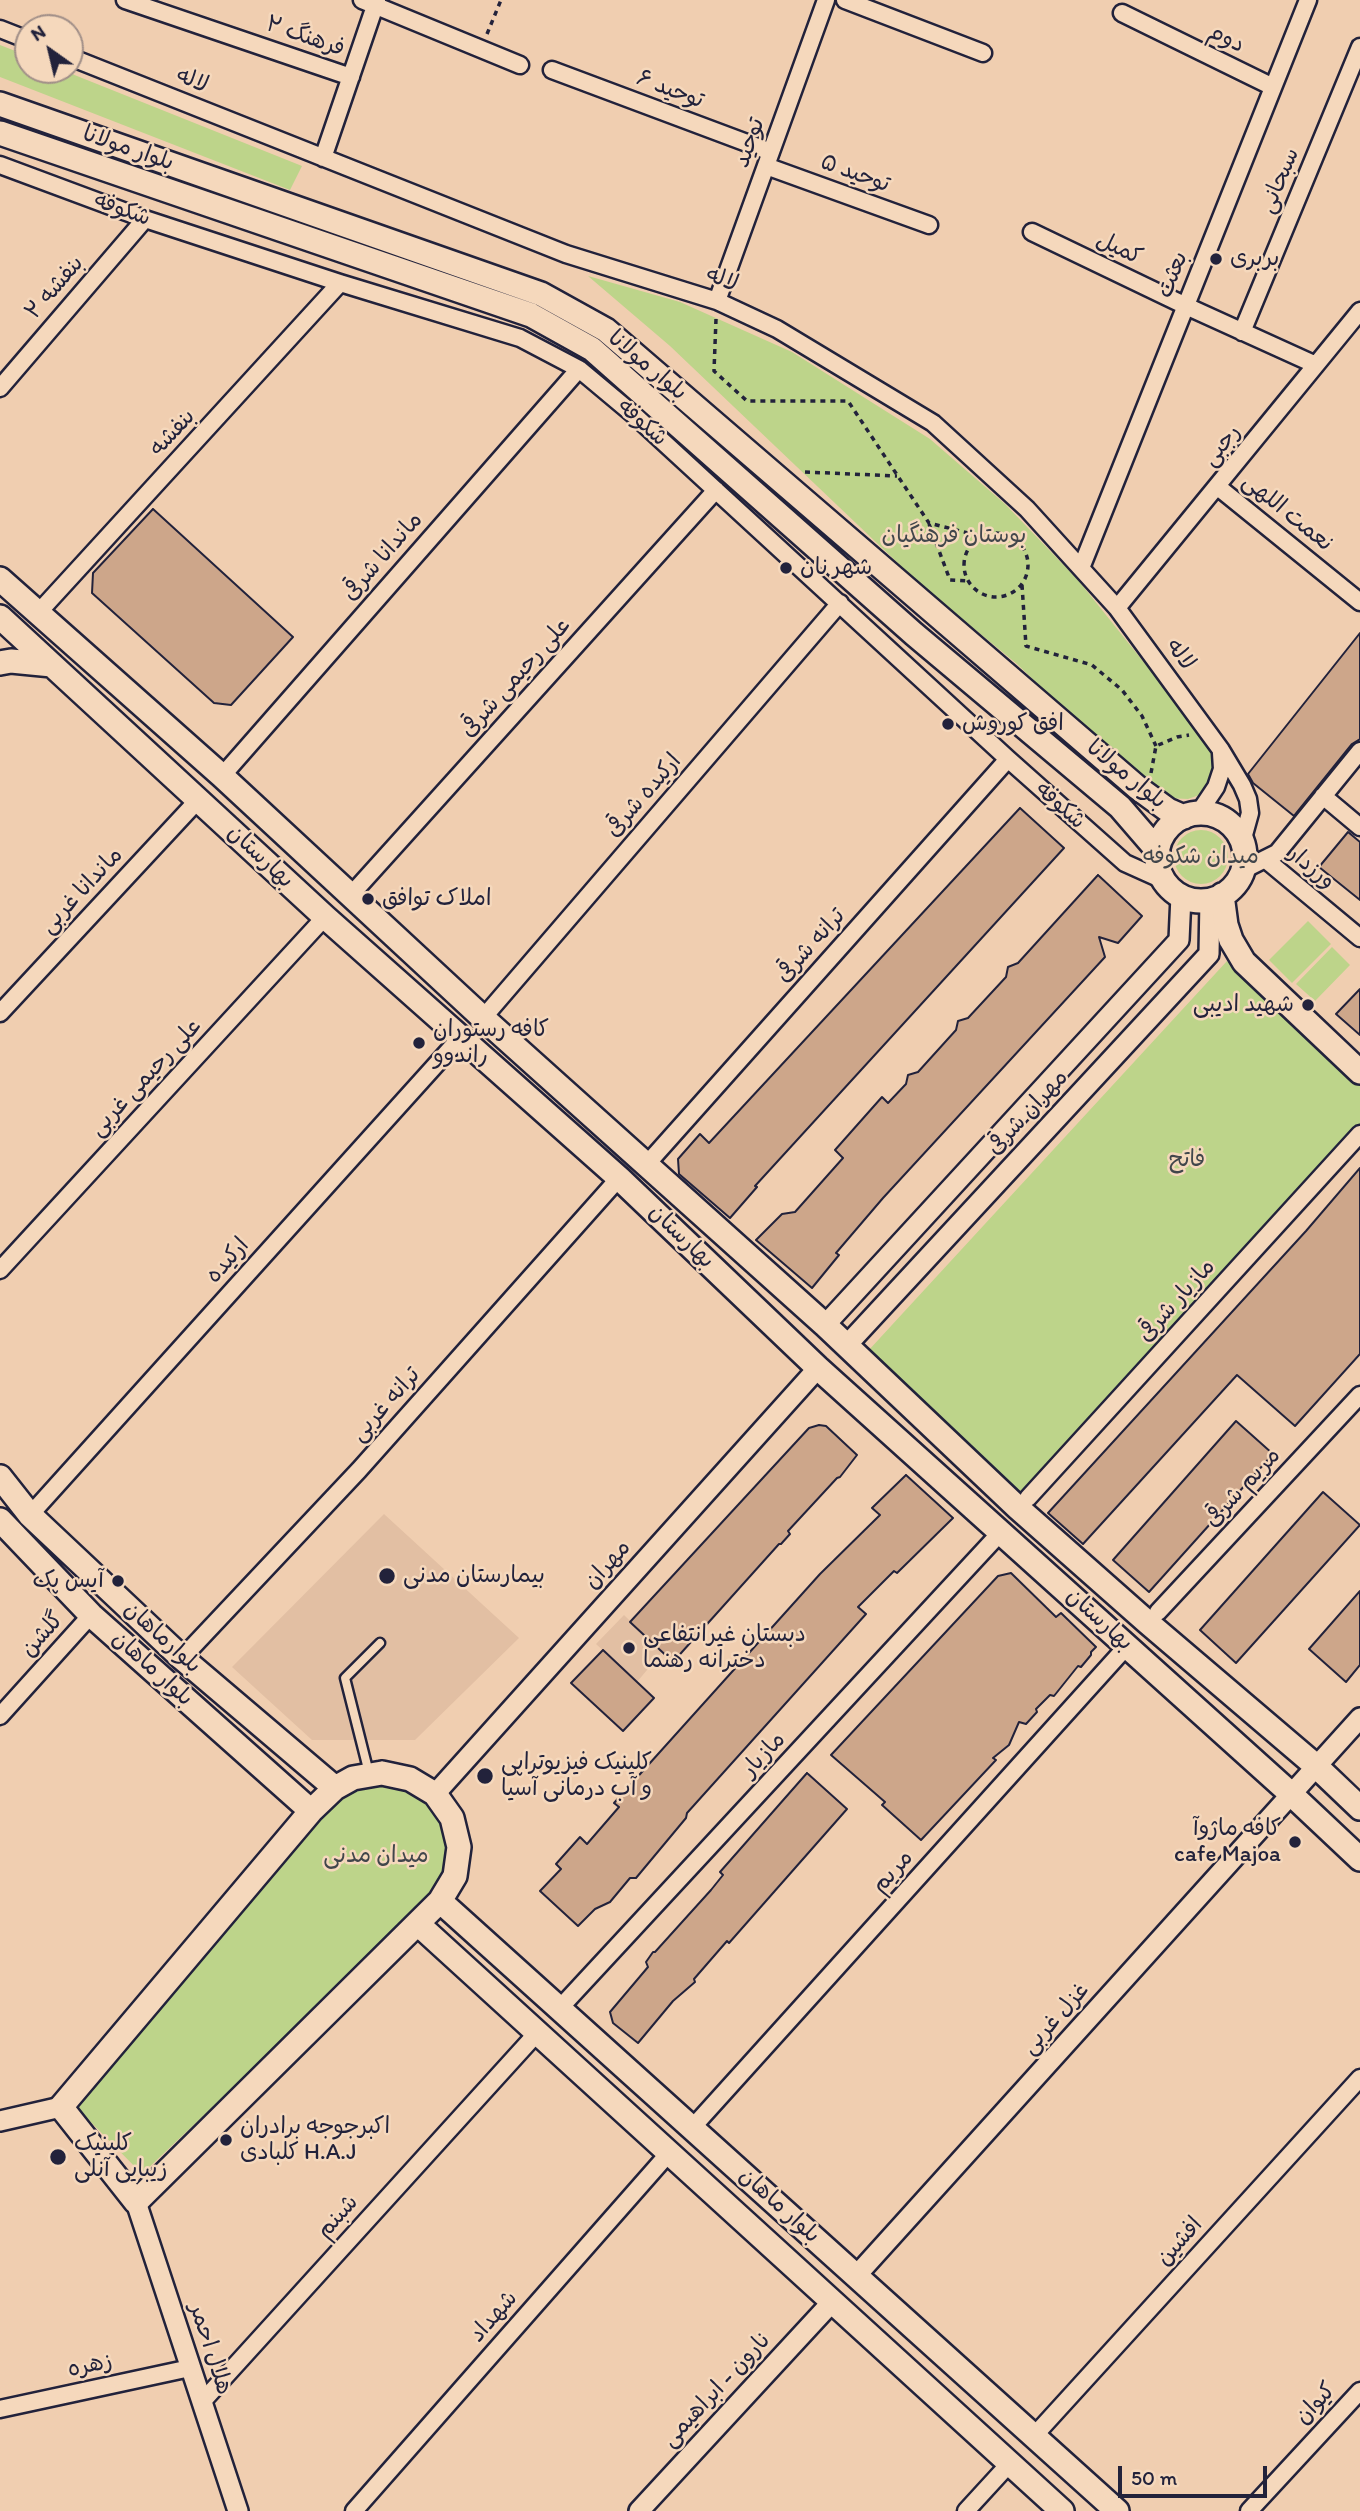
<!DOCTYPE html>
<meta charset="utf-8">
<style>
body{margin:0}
#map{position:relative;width:1360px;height:2511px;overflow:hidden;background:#f0ceb0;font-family:Itim,sans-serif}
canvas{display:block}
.north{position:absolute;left:14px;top:14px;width:70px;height:70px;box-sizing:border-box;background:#f5d8bc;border:2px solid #a18f88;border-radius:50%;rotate:326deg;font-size:19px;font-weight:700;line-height:28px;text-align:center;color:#22223b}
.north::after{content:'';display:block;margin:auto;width:24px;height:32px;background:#22223b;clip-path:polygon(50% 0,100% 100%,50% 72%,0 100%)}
.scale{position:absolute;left:1118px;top:2466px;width:149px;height:32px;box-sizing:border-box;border:4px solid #22223b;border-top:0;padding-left:9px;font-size:21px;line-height:24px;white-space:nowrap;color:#22223b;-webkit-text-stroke:5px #f5d8bc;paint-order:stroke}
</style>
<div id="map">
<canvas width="1360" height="2511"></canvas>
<div class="north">N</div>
<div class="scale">50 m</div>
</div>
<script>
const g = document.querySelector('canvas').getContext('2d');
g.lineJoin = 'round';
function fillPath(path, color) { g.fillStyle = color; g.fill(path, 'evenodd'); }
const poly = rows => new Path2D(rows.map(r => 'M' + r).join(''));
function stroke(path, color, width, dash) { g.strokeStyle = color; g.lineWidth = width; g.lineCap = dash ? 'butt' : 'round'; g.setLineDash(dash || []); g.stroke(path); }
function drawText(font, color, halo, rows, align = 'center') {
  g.font = font + ' Itim,"Playpen Sans Arabic",sans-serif'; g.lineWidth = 5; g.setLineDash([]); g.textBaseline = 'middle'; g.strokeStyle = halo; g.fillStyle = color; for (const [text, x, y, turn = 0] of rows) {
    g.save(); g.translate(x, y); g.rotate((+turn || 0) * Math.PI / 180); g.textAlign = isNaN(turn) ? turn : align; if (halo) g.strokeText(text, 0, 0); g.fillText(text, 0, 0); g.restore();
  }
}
const built = poly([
 [384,1514,519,1638,415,1740,312,1740,232,1667],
 [624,1615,662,1652,637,1682,596,1644]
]);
const green = poly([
 [0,45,28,56,28,70,62,70,302,166,290,190,0,77],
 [588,276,680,302,792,352,930,439,1005,504,1078,580,1210,745,1215,763,1215,780,1202,794,1188,799,1167,798,1077,722,1017,664,922,586,670,346],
 '1174 857a27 27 0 1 1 54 0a27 27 0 1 1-54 0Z',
 [1308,921,1331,944,1292,983,1269,960],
 [1332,947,1350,965,1315,1001,1296,984],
 [1227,961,1360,1079,1360,1129,1019,1497,868,1351],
 [380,1784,411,1792,431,1807,443,1828,449,1848,446,1866,436,1891,418,1912,142,2174,76,2107,331,1805,357,1788]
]);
const building = poly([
 [153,509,293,637,231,705,214,703,92,593,93,573,153,509],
 [1360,633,1360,739,1352,744,1294,816,1253,783,1248,774,1360,633],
 [1020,808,1064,848,755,1186,757,1187,730,1218,679,1174,678,1159,700,1134,709,1143,1020,808],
 [1348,832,1360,842,1360,900,1319,867,1348,832],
 [1098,875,1142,916,1118,943,1099,937,1105,957,883,1198,836,1253,839,1255,812,1288,756,1240,782,1214,795,1212,843,1158,835,1150,882,1097,888,1103,906,1084,908,1075,918,1072,956,1030,958,1021,968,1018,1006,977,1008,967,1018,963,1098,875],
 [1360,989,1360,1035,1336,1014,1360,989],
 [1360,1168,1360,1354,1295,1426,1237,1375,1083,1544,1048,1513,1306,1231,1360,1168],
 [1236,1421,1273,1454,1149,1592,1113,1560,1236,1421],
 [819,1425,826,1426,857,1455,840,1477,837,1478,788,1531,790,1534,781,1544,779,1544,673,1662,630,1622,809,1428,819,1425],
 [906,1475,953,1518,897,1573,894,1571,858,1607,866,1614,687,1813,686,1818,636,1878,630,1878,610,1902,595,1909,578,1926,540,1891,561,1869,556,1864,580,1837,587,1844,619,1807,614,1803,820,1574,880,1515,872,1508,906,1475],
 [1323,1492,1360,1525,1236,1663,1200,1630,1323,1492],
 [1011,1573,1056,1617,1061,1613,1096,1647,1091,1652,1091,1655,1081,1667,1078,1666,1054,1696,1050,1695,1036,1709,1037,1712,1026,1724,1019,1722,1009,1745,993,1758,996,1760,921,1840,882,1805,885,1802,831,1755,998,1576,1011,1573],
 [1360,1591,1360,1665,1346,1682,1309,1649,1360,1591],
 [603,1650,654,1698,623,1731,571,1683,603,1650],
 [807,1773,847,1809,729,1943,727,1941,694,1979,695,1982,673,2001,638,2043,613,2023,610,2012,648,1967,646,1962,653,1952,655,1952,711,1890,723,1875,720,1872,807,1773]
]);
const path = poly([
 [487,34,501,0],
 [716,319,714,371,747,401,848,401,929,523,980,536],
 [805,472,897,476],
 [929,524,950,580,968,581],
 '964 565a32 32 0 1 1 64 0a32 32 0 1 1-64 0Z',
 [1022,585,1026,646,1092,665,1122,690,1142,716,1156,746],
 [1151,773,1156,746,1177,737,1189,735]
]);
const service = poly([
 [369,1773,345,1678,380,1643]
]);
const minor = poly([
 [125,0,351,77],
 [362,0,520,65],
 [845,0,983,53],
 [1122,13,1273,87],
 [0,29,28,40],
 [70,57,566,254,717,301,777,329,933,423,1027,509,1117,608,1221,750,1242,785,1248,799,1250,813,1242,842],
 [552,70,771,152],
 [323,158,377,0],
 [0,165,145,219,340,283,520,338,579,369,634,415,1008,759,1125,863,1165,881],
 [766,166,929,225],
 [1032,232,1186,306,1316,365],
 [717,301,826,0],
 [1242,332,1360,47],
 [0,388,145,219],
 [1218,487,1360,602],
 [1081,568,1308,0],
 [1117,608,1360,311],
 [38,613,340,283],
 [222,776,579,369],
 [1323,796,1360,827],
 [1198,814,1216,787,1222,769,1221,753],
 [1265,859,1360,938],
 [1243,870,1277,853,1360,751],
 [350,896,716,490],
 [0,1013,198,800],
 [483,1018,840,603],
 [647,1164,1008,759],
 [0,1270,325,917],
 [1028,1498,1360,1134],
 [30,1515,460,1038],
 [1158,1612,1360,1395],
 [182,1658,359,1470,619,1178],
 [0,1716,91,1615],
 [559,2009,1001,1532],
 [692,2128,1127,1646],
 [202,2402,537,2033],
 [0,2409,190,2368],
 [1034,2436,1360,2078],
 [354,2511,669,2153],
 [966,2511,1010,2463],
 [1249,2511,1360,2391]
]);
const tertiary = poly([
 [825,1325,1179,940,1181,896],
 [846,1346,1209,954,1210,900],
 [435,1794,818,1368],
 [0,2121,61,2107],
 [136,2202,238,2511],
 [856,2276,1360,1718],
 [639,2511,832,2302]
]);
const secondary = poly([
 [0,104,541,294,606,330,1138,788,1168,810,1184,817],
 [0,133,531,315,592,349,914,634,1120,807,1158,851],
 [0,579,222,776,483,1018,825,1325,1018,1508,1147,1622,1316,1766,1360,1808],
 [0,617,325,917,619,1178,818,1368,1291,1794,1360,1859],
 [0,663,11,661,52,665],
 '1157 857a44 44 0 1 1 88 0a44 44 0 1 1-88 0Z',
 [1222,895,1226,925,1231,940,1244,962,1360,1072],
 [0,1477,30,1515,182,1658,335,1788],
 [0,1520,91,1615,311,1811],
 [382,1773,410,1779,435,1794,452,1818,459,1847,455,1876,440,1901,136,2202,61,2107,311,1811,335,1788,353,1778,382,1773],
 [440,1901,1117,2511],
 [418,1924,1062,2511]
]);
const markers = [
 [1216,259,7,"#22223b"],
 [786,568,7,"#22223b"],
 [948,724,7,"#22223b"],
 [368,899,7,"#22223b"],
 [1308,1005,7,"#22223b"],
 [419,1043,7,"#22223b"],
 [387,1576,9,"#22223b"],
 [118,1581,7,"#22223b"],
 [629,1648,7,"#22223b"],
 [485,1776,9,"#22223b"],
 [1295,1842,7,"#22223b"],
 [226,2140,7,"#22223b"],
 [58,2157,9,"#22223b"]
];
const streetNames = [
 ["فرهنگ ۲",305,37,19],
 ["دوم",1226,39,26],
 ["لاله",192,81,22],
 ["توحید ۶",670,90,21],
 ["توحید",750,143,-70],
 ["بلوار مولانا",128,149,19],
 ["توحید ۵",855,174,20],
 ["سبحانی",1280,181,-67],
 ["شکوفه",122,210,20],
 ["کمیل",1119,249,26],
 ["بعثت",1173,275,-68],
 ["لاله",722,280,21],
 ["بنفشه ۲",55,288,-49],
 ["بلوار مولانا",647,366,40],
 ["شکوفه",642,423,42],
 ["بنفشه",173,433,-47],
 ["رجبی",1222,446,-51],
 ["نعمت اللهی",1287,513,39],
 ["ماندانا شرقی",383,557,-49],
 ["لاله",1180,655,54],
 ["علی رحیمی شرقی",516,678,-48],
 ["بلوار مولانا",1126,775,39],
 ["ارکیده شرقی",644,796,-49],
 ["شکوفه",1060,806,42],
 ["بهارستان",260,857,43],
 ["ورزدار",1311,868,40],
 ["ماندانا غربی",82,891,-47],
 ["ترانه شرقی",811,946,-48],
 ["علی رحیمی غربی",146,1078,-47],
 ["مهران شرقی",1028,1113,-47],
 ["بهارستان",681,1237,44],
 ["ارکیده",228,1261,-48],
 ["مازیار شرقی",1177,1301,-48],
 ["ترانه غربی",386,1405,-48],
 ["مریم شرقی",1243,1488,-47],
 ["مهران",608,1565,-48],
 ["بهارستان",1099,1620,42],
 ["گلشن",43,1635,-48],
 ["بلوارماهان",162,1638,42],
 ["بلوار ماهان",152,1669,42],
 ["مازیار",764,1755,-47],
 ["مریم",893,1872,-48],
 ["غزل غربی",1056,2019,-48],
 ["بلوار ماهان",779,2206,42],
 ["شبنم",338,2217,-48],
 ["افشین",1180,2242,-48],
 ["شهداد",494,2317,-49],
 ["هلال احمر",210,2349,72],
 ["زهره",90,2366,-12],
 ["نارون - ابراهیمی",717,2390,-47],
 ["کیوان",1316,2404,-47]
];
const poiNames = [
 ["بربری",1230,259],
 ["شهر نان",800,568],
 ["افق کوروش",962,724],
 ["املاک توافق",382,899],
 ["شهید ادیبی",1294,1005,"right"],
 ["کافه رستوران",433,1030],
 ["راندوو",433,1056],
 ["بیمارستان مدنی",403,1576],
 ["آیس پک",104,1581,"right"],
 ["دبستان غیرانتفاعی",643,1635],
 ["دخترانه رهنما",643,1661],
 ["کلینیک فیزیوتراپی",501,1763],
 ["و آب درمانی آسیا",501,1789],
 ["کافه ماژوآ",1281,1829,"right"],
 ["cafe Majoa",1281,1855,"right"],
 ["اکبرجوجه برادران",240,2127],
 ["کلبادی H.A.J",240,2153],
 ["کلینیک",74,2144],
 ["زیبایی آنلی",74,2170]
];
const parkNames = [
 ["بوستان فرهنگیان",954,536],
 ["میدان شکوفه",1201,857],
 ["فاتح",1187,1160],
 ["میدان مدنی",376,1856]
];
fillPath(built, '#e2bfa3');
fillPath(green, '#bdd48a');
fillPath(building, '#cda68a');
stroke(building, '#22223b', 2);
stroke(service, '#22223b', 13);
stroke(minor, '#22223b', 21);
stroke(tertiary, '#22223b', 24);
stroke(secondary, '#22223b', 28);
stroke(path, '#22223b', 3.5, [5, 5]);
stroke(service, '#f5d8bc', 8);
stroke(minor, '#f5d8bc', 16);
stroke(tertiary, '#f5d8bc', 19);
stroke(secondary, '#f5d8bc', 23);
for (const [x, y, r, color] of markers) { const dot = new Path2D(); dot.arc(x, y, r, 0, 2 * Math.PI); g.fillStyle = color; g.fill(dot); stroke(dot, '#f5d8bc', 2.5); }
drawText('23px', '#22223b', '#f5d8bc', streetNames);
drawText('23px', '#22223b', '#f5d8bc', poiNames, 'left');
drawText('23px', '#41464b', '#f5d8bc', parkNames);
</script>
